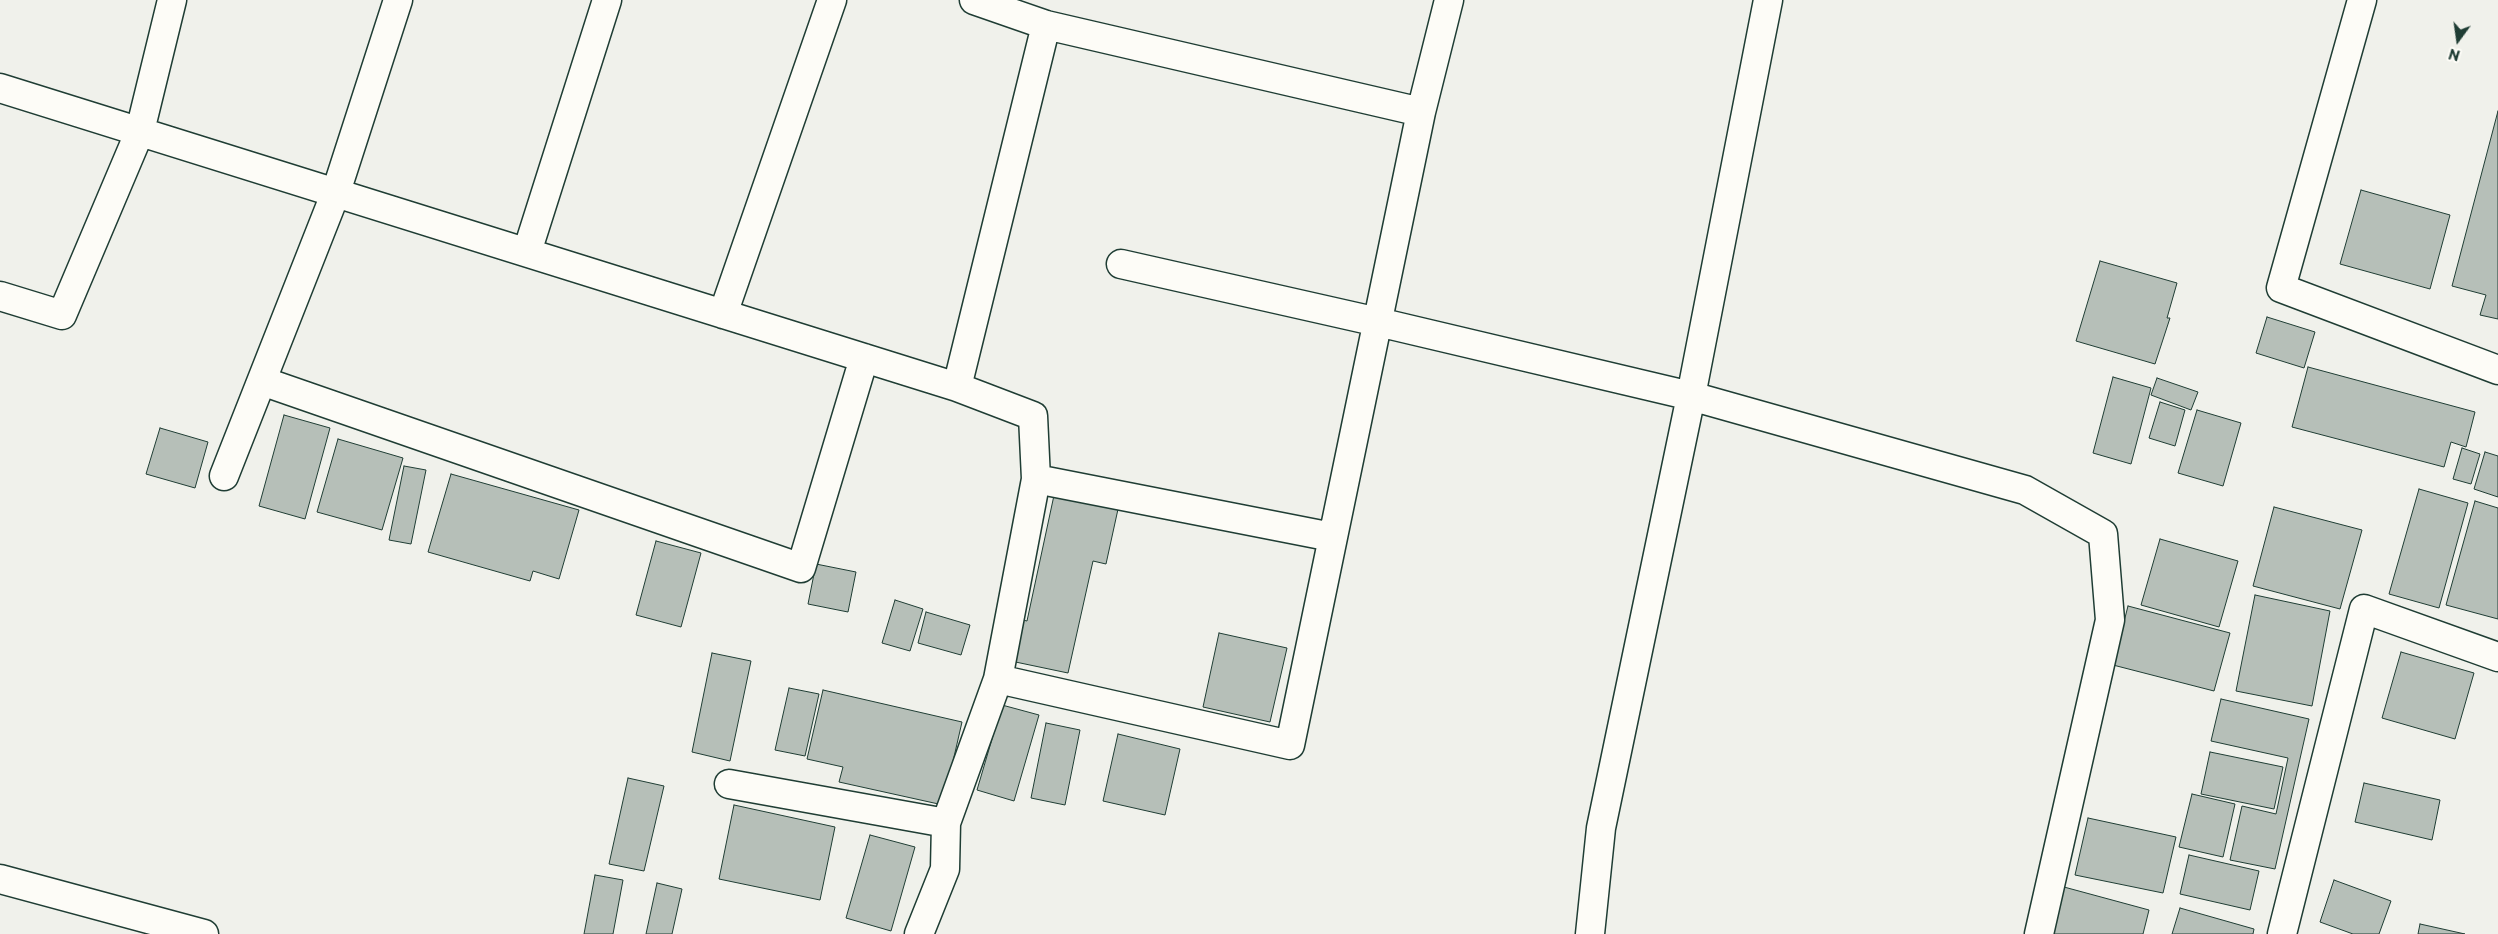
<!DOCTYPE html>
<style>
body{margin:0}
#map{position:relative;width:2498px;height:934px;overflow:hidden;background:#f0f1eb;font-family:"Playpen Sans",sans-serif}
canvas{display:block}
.north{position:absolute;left:2433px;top:15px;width:50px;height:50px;-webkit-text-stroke:4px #fdfcf7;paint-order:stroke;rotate:194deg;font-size:14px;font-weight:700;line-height:20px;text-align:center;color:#1f3d34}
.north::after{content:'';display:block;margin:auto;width:18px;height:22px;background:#1f3d34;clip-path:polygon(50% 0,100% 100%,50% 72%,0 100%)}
</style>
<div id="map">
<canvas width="2498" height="934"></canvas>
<div class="north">N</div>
</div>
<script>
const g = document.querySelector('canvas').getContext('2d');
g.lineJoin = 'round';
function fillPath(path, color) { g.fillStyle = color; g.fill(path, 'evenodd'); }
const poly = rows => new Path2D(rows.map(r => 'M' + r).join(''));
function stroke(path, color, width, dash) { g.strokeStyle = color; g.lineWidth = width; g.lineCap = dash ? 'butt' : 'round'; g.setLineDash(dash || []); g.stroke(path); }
const building = poly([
 [2498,111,2498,319,2480,315,2486,295,2452,286,2498,111],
 [2361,190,2450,215,2430,289,2340,264,2361,190],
 [2100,261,2177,283,2167,318,2170,318,2155,364,2076,341,2100,261],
 [2267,317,2315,332,2304,368,2256,353,2267,317],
 [2308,367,2475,412,2466,447,2451,442,2444,467,2292,427,2308,367],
 [2113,377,2151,388,2131,464,2093,453,2113,377],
 [2157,378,2198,392,2191,410,2151,395,2157,378],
 [2160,402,2185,410,2175,446,2149,438,2160,402],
 [2197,410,2241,423,2223,486,2178,473,2197,410],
 [284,415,330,428,305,519,259,506,284,415],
 [160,428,208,442,195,488,146,474,160,428],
 [338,439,403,458,382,530,317,512,338,439],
 [2462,448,2480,454,2471,484,2453,479,2462,448],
 [2485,452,2498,456,2498,497,2474,489,2485,452],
 [404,466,426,470,411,544,389,540,404,466],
 [451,474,579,510,559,579,533,571,530,581,428,552,451,474],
 [1056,486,1120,500,1106,564,1093,561,1068,673,1006,660,1015,618,1027,621,1056,486],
 [2419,489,2468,503,2439,608,2389,594,2419,489],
 [2475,501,2498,508,2498,619,2446,605,2475,501],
 [2274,507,2362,530,2340,609,2253,586,2274,507],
 [2160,539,2238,561,2219,627,2141,605,2160,539],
 [656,541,701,553,681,627,636,615,656,541],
 [816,564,856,572,848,612,808,604,816,564],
 [2255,595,2330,611,2312,706,2236,691,2255,595],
 [895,600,923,609,910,651,882,643,895,600],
 [2128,606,2230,633,2214,691,2113,665,2128,606],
 [926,612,970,625,961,655,918,643,926,612],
 [1219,633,1287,648,1270,722,1203,707,1219,633],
 [2401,652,2474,673,2455,739,2382,718,2401,652],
 [712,653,751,661,730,761,692,752,712,653],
 [789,688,819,694,805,756,775,750,789,688],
 [823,690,962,722,943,805,839,782,843,767,807,759,823,690],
 [2221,699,2309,719,2275,869,2230,860,2242,806,2276,814,2288,758,2211,741,2221,699],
 [1002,705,1039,715,1014,801,977,790,1002,705],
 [1046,723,1080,730,1065,805,1031,798,1046,723],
 [1118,734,1180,749,1165,815,1103,801,1118,734],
 [2210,752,2283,767,2274,809,2201,794,2210,752],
 [628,778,664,786,644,871,609,864,628,778],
 [2364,783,2440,800,2432,840,2355,822,2364,783],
 [2192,794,2235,804,2223,857,2179,847,2192,794],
 [734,805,835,827,820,900,719,879,734,805],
 [2088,818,2176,837,2163,893,2075,875,2088,818],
 [870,835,915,847,891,931,846,918,870,835],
 [2189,855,2259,871,2250,910,2180,894,2189,855],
 [595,875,623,880,613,934,584,934,595,875],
 [2334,880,2391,901,2379,934,2353,934,2320,922,2334,880],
 [657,883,682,889,672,934,646,934,657,883],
 [2064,887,2149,910,2143,934,2051,934,2064,887],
 [2180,908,2254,929,2253,934,2172,934,2180,908],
 [2420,924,2465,934,2418,934,2420,924]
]);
const minor = poly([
 [974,0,1046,25,1421,112,1449,0],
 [2362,0,2281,288,2498,370],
 [0,88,957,387,1046,25],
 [527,252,607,0],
 [1121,264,1378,322,1691,396,1768,0],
 [0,296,62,315,140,131,172,0],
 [723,314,832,0],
 [262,381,801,568,864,358],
 [957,387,1033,416,1036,479,1332,537],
 [224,476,336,192,398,0],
 [1036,479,998,679,1290,745,1421,112],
 [729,784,946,823],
 [0,879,204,934],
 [919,934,945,869,946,823,998,679],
 [1590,934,1601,828,1691,396,2025,490,2103,534,2110,620,2039,934],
 [2282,934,2364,609,2498,657]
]);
fillPath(building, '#b6bfb8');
stroke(building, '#1f3d34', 1);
stroke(minor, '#1f3d34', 31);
stroke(minor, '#fdfcf7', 28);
</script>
